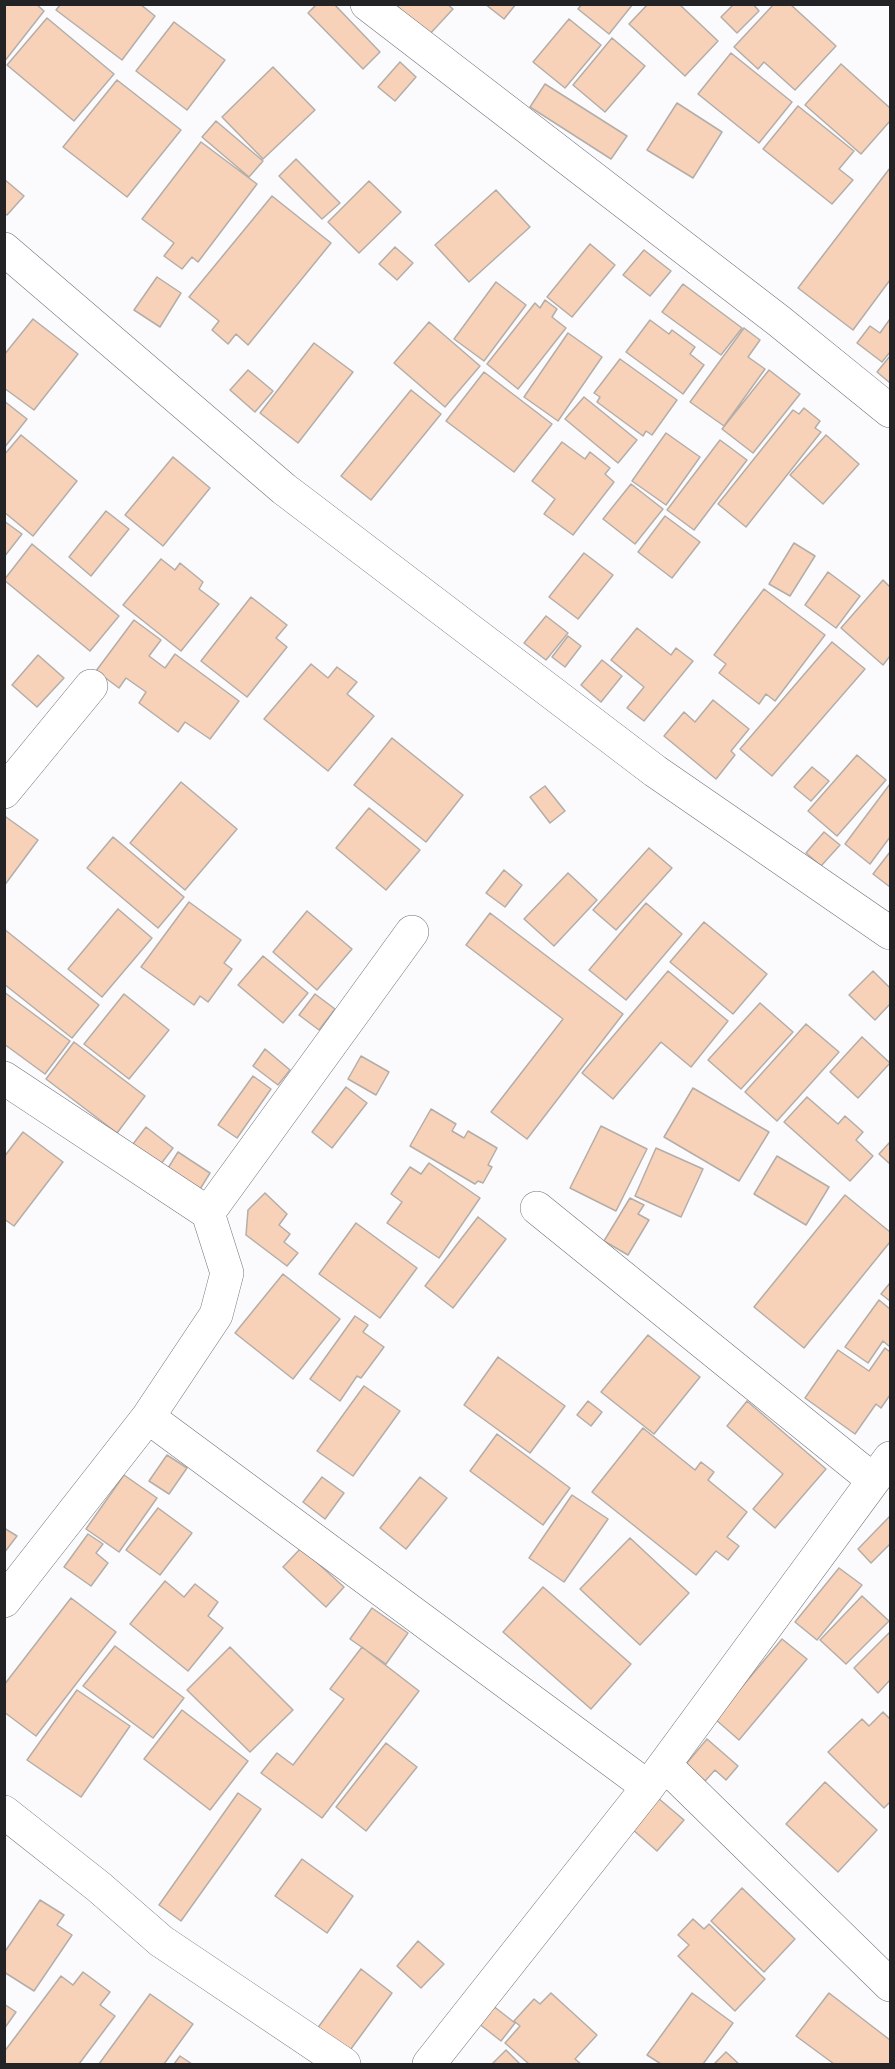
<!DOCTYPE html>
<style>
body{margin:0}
#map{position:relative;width:895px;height:2069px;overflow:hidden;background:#fbfbfe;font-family:Lato,sans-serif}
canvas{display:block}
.frame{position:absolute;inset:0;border:6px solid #232326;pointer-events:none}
</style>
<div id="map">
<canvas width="895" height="2069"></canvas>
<div class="frame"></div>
</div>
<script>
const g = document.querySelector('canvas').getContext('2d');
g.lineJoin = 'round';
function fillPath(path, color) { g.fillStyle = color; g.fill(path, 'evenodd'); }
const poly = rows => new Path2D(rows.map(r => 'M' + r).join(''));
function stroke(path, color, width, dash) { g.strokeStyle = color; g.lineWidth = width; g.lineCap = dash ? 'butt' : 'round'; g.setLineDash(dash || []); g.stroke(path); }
const building = poly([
 [4,4,36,4,44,11,4,62,4,4],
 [61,4,140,4,155,16,122,60,56,10,61,4],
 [317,4,334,4,380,52,363,69,308,13,317,4],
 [395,4,447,4,453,9,428,36,395,4],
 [485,4,516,4,504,19,485,4],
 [582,4,633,4,609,34,578,9,582,4],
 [648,4,679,4,718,41,685,76,629,24,648,4],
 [734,4,753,4,759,11,737,33,721,17,734,4],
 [774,4,790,4,836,46,795,90,764,62,758,69,734,47,774,4],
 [47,18,114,74,74,121,7,65,47,18],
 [569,19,601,45,565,88,533,62,569,19],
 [174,22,225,60,187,110,136,71,174,22],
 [612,38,645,66,605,112,573,85,612,38],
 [731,53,792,102,759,143,698,94,731,53],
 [400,62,416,77,395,101,378,87,400,62],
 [841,64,890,108,890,121,861,154,805,105,841,64],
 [273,67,315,110,263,159,222,117,273,67],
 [117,80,181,130,127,197,63,147,117,80],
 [545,84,627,136,611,159,530,107,545,84],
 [677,103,722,132,693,178,647,150,677,103],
 [798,106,854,151,839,169,853,180,832,204,763,149,798,106],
 [216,121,263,161,249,177,202,137,216,121],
 [201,142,257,184,198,262,192,257,182,269,164,256,174,243,142,219,201,142],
 [296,159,340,203,322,219,279,176,296,159],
 [890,168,890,280,853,330,798,288,890,168],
 [4,179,24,196,7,215,4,213,4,179],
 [369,181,401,212,359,253,328,222,369,181],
 [496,190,530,227,469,282,435,245,496,190],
 [272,196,331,243,248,345,236,334,228,344,212,330,219,321,189,297,272,196],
 [590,244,615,265,572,317,547,297,590,244],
 [395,247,413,263,397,280,379,264,395,247],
 [644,250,671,271,650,296,623,275,644,250],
 [157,277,181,293,160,327,134,310,157,277],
 [496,282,526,305,484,361,454,339,496,282],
 [683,284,742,328,721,355,662,312,683,284],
 [545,300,557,309,552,317,566,328,518,389,487,364,535,303,540,308,545,300],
 [33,319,78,354,34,410,4,388,4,355,33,319],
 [890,319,890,352,882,362,857,343,870,326,880,333,890,319],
 [650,320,669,334,672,330,695,347,690,354,704,365,683,394,626,352,650,320],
 [429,322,480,366,445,407,394,363,429,322],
 [744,328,760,340,748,357,765,369,724,426,690,402,744,328],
 [568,333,602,357,558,421,524,397,568,333],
 [314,343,353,372,298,443,260,413,314,343],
 [890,356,890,383,877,372,890,356],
 [620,359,677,400,652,435,646,431,643,436,597,402,600,397,594,393,620,359],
 [248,370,273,391,255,412,230,390,248,370],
 [769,370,800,394,753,453,722,429,769,370],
 [484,372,552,424,514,472,446,421,484,372],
 [411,390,441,414,371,500,341,476,411,390],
 [584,397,637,440,618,463,565,419,584,397],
 [4,401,27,419,4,448,4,401],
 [804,408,820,421,815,428,821,432,746,527,718,504,793,410,799,414,804,408],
 [666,433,700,457,666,505,632,481,666,433],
 [21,435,77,481,33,536,4,512,4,455,21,435],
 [826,435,859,464,823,504,790,475,826,435],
 [720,440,747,460,694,530,667,510,720,440],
 [562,442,585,459,590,452,610,468,605,474,614,482,573,535,544,514,555,499,532,481,562,442],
 [173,457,210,488,163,546,125,515,173,457],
 [631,484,663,509,635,544,603,519,631,484],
 [106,511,129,529,91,576,69,557,106,511],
 [665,516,700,542,672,578,638,552,665,516],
 [4,521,22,534,4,557,4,521],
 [794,543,815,556,790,596,769,584,794,543],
 [32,544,119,616,90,651,4,580,32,544],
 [584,553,613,575,578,619,549,597,584,553],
 [161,559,175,570,180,563,203,582,199,589,219,604,181,651,123,605,161,559],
 [828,572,860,596,836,628,805,605,828,572],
 [883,580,890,587,890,656,883,665,841,628,883,580],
 [764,589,825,635,775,701,766,694,759,704,719,673,726,664,714,655,764,589],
 [251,597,287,625,276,638,287,647,247,697,201,661,251,597],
 [546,616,568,633,546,660,524,643,546,616],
 [134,620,161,640,149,656,165,668,175,654,239,701,210,739,185,722,178,732,139,703,146,692,126,678,119,688,96,671,134,620],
 [637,628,671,655,676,648,693,661,644,721,627,708,644,687,611,660,637,628],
 [568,636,581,646,565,667,552,657,568,636],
 [832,642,865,669,772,776,740,749,832,642],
 [38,655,64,678,37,707,12,685,38,655],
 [602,660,622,676,601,702,581,685,602,660],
 [311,664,328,678,337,667,357,682,347,694,374,716,328,771,264,719,311,664],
 [713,700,749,729,731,751,735,755,716,779,664,736,684,712,695,722,713,700],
 [392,738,463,795,426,842,354,785,392,738],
 [857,755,886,780,837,836,808,811,857,755],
 [812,767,829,781,811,801,794,787,812,767],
 [181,782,237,829,185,890,130,843,181,782],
 [890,784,890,837,870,864,845,844,890,784],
 [545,786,565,811,550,823,530,797,545,786],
 [369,808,420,850,386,890,336,848,369,808],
 [6,817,38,840,4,886,4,819,6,817],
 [824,832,840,845,821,866,806,853,824,832],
 [113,837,184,897,158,928,87,868,113,837],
 [649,848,672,868,616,930,593,910,649,848],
 [890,852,890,887,873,874,890,852],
 [504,870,522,885,505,907,486,893,504,870],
 [568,873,597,900,554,946,524,919,568,873],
 [189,902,241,940,224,963,232,969,208,1002,200,996,194,1005,141,967,189,902],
 [646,903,682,934,626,1000,589,970,646,903],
 [118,909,152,938,102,997,68,969,118,909],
 [307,911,352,949,317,990,273,952,307,911],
 [490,913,623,1014,527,1139,491,1112,563,1019,466,945,490,913],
 [704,922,767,974,733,1014,670,962,704,922],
 [4,929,99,1005,72,1038,4,984,4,929],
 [263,956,308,993,283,1023,238,985,263,956],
 [668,971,728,1021,691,1067,661,1042,613,1099,582,1073,668,971],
 [873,971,890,988,890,1004,875,1020,849,995,873,971],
 [4,992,70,1041,45,1074,4,1044,4,992],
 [124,994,169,1030,129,1079,84,1044,124,994],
 [315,994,335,1009,319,1030,299,1015,315,994],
 [760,1003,793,1032,741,1089,708,1060,760,1003],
 [806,1024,839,1052,777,1121,745,1092,806,1024],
 [862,1037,890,1063,858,1098,830,1072,862,1037],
 [74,1042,145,1096,117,1133,46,1079,74,1042],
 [265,1049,290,1070,278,1085,253,1066,265,1049],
 [361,1056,389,1072,376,1095,348,1079,361,1056],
 [253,1076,271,1089,237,1138,218,1125,253,1076],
 [346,1087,367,1103,332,1148,312,1132,346,1087],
 [693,1088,769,1132,739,1181,664,1137,693,1088],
 [807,1097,838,1124,845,1116,863,1132,856,1140,873,1156,850,1181,784,1122,807,1097],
 [431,1109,456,1124,452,1131,464,1138,468,1131,497,1148,488,1165,492,1167,483,1183,478,1181,475,1184,410,1146,431,1109],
 [601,1126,647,1149,616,1211,570,1188,601,1126],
 [146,1127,173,1148,157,1169,130,1148,146,1127],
 [23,1132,63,1162,14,1226,4,1219,4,1157,23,1132],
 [890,1142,890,1164,879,1154,890,1142],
 [656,1148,703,1169,681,1217,635,1196,656,1148],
 [178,1152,210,1173,197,1194,165,1173,178,1152],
 [777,1156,829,1187,806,1225,754,1194,777,1156],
 [429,1163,480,1198,439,1258,387,1223,402,1202,391,1194,410,1167,421,1174,429,1163],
 [265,1193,287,1214,279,1225,290,1234,284,1242,298,1253,287,1266,246,1235,248,1210,265,1193],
 [845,1195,890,1232,890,1242,804,1348,754,1307,845,1195],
 [630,1198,644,1205,638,1214,649,1220,628,1255,604,1241,630,1198],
 [478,1217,506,1239,453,1308,425,1286,478,1217],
 [356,1223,417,1268,380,1318,319,1274,356,1223],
 [283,1274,340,1319,293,1379,235,1333,283,1274],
 [890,1283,890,1301,881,1294,890,1283],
 [879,1300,890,1309,890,1347,883,1341,868,1363,845,1347,879,1300],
 [355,1316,368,1325,363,1332,384,1347,361,1378,357,1376,340,1401,310,1379,355,1316],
 [648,1335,700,1377,654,1434,601,1392,648,1335],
 [885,1348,890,1352,890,1395,881,1408,876,1404,855,1434,805,1398,838,1350,869,1371,885,1348],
 [498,1357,565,1406,530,1453,464,1405,498,1357],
 [364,1386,400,1411,353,1476,317,1451,364,1386],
 [588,1401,602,1412,591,1426,577,1415,588,1401],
 [747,1401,826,1469,775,1528,753,1509,783,1474,727,1426,747,1401],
 [643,1428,695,1470,701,1462,714,1472,708,1480,747,1512,727,1537,739,1546,728,1560,716,1551,696,1575,592,1492,643,1428],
 [497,1434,570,1488,543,1525,470,1471,497,1434],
 [167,1455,187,1468,169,1494,149,1481,167,1455],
 [124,1475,157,1498,119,1552,86,1529,124,1475],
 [322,1477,344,1493,325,1519,303,1502,322,1477],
 [420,1477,447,1498,406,1549,380,1528,420,1477],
 [572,1495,608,1519,564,1582,529,1558,572,1495],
 [158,1508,192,1533,160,1575,126,1550,158,1508],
 [890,1516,890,1544,871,1563,858,1549,890,1516],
 [4,1528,17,1536,4,1553,4,1528],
 [88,1534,103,1544,96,1553,108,1563,91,1586,64,1567,88,1534],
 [630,1538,689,1593,640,1645,580,1589,630,1538],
 [301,1548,344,1587,326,1607,283,1567,301,1548],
 [839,1568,862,1585,817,1640,795,1622,839,1568],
 [165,1581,184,1597,195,1584,218,1602,208,1616,223,1628,188,1671,130,1624,165,1581],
 [543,1587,631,1664,591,1709,503,1632,543,1587],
 [862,1596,889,1621,846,1664,820,1640,862,1596],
 [71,1598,116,1632,36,1736,4,1712,4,1685,71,1598],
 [372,1608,408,1633,386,1664,350,1639,372,1608],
 [890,1632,890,1680,878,1693,854,1668,890,1632],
 [782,1639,807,1659,739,1740,715,1719,782,1639],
 [115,1646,184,1698,153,1738,83,1686,115,1646],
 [230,1647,293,1710,250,1752,187,1690,230,1647],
 [362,1647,419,1691,322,1818,261,1773,277,1753,293,1765,344,1699,330,1689,362,1647],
 [77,1690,130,1726,81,1797,27,1760,77,1690],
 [182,1710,248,1761,210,1810,144,1759,182,1710],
 [883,1712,890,1719,890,1802,884,1808,828,1752,862,1719,869,1726,883,1712],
 [707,1739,738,1766,726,1780,715,1770,705,1781,686,1764,707,1739],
 [386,1743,417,1767,366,1831,336,1807,386,1743],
 [825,1782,877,1830,838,1872,786,1824,825,1782],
 [238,1793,261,1809,181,1921,159,1905,238,1793],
 [658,1798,684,1820,657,1851,632,1829,658,1798],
 [302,1859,353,1896,327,1933,275,1896,302,1859],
 [742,1888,795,1939,764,1972,711,1921,742,1888],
 [40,1900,64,1915,57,1925,72,1935,34,1991,4,1972,4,1953,40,1900],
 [693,1919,704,1929,709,1924,765,1979,735,2011,678,1956,689,1945,678,1935,693,1919],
 [418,1941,444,1964,421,1988,397,1966,418,1941],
 [361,1969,392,1993,345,2057,314,2033,361,1969],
 [83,1972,110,1992,100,2005,115,2016,79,2064,4,2064,4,2052,61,1976,73,1985,83,1972],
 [551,1993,597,2035,575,2059,581,2064,529,2064,505,2043,520,2026,514,2021,534,1999,540,2004,551,1993],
 [692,1993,733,2023,703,2064,661,2064,647,2055,692,1993],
 [829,1993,890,2040,890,2064,834,2064,796,2036,829,1993],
 [150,1994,193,2024,164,2064,99,2064,150,1994],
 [4,2004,16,2012,4,2029,4,2004],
 [492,2005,515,2023,501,2041,478,2023,492,2005],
 [506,2050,520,2064,492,2064,506,2050],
 [726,2052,739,2064,714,2064,726,2052],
 [180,2056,192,2064,174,2064,180,2056]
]);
const street = poly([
 [367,4,779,321,890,411],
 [4,249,284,489,655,771,890,933],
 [4,792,91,686],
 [4,1078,208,1213],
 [537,1208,872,1479],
 [148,1417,648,1787],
 [4,1601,148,1417,216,1315,227,1273,208,1213,412,932],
 [665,1765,890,1985],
 [4,1812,99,1887,161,1941,344,2064],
 [429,2064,648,1787,890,1458]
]);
fillPath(building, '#f7d2b8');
stroke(building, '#b4ada8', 1.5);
stroke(street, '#73747b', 34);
stroke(street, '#fff', 33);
</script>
